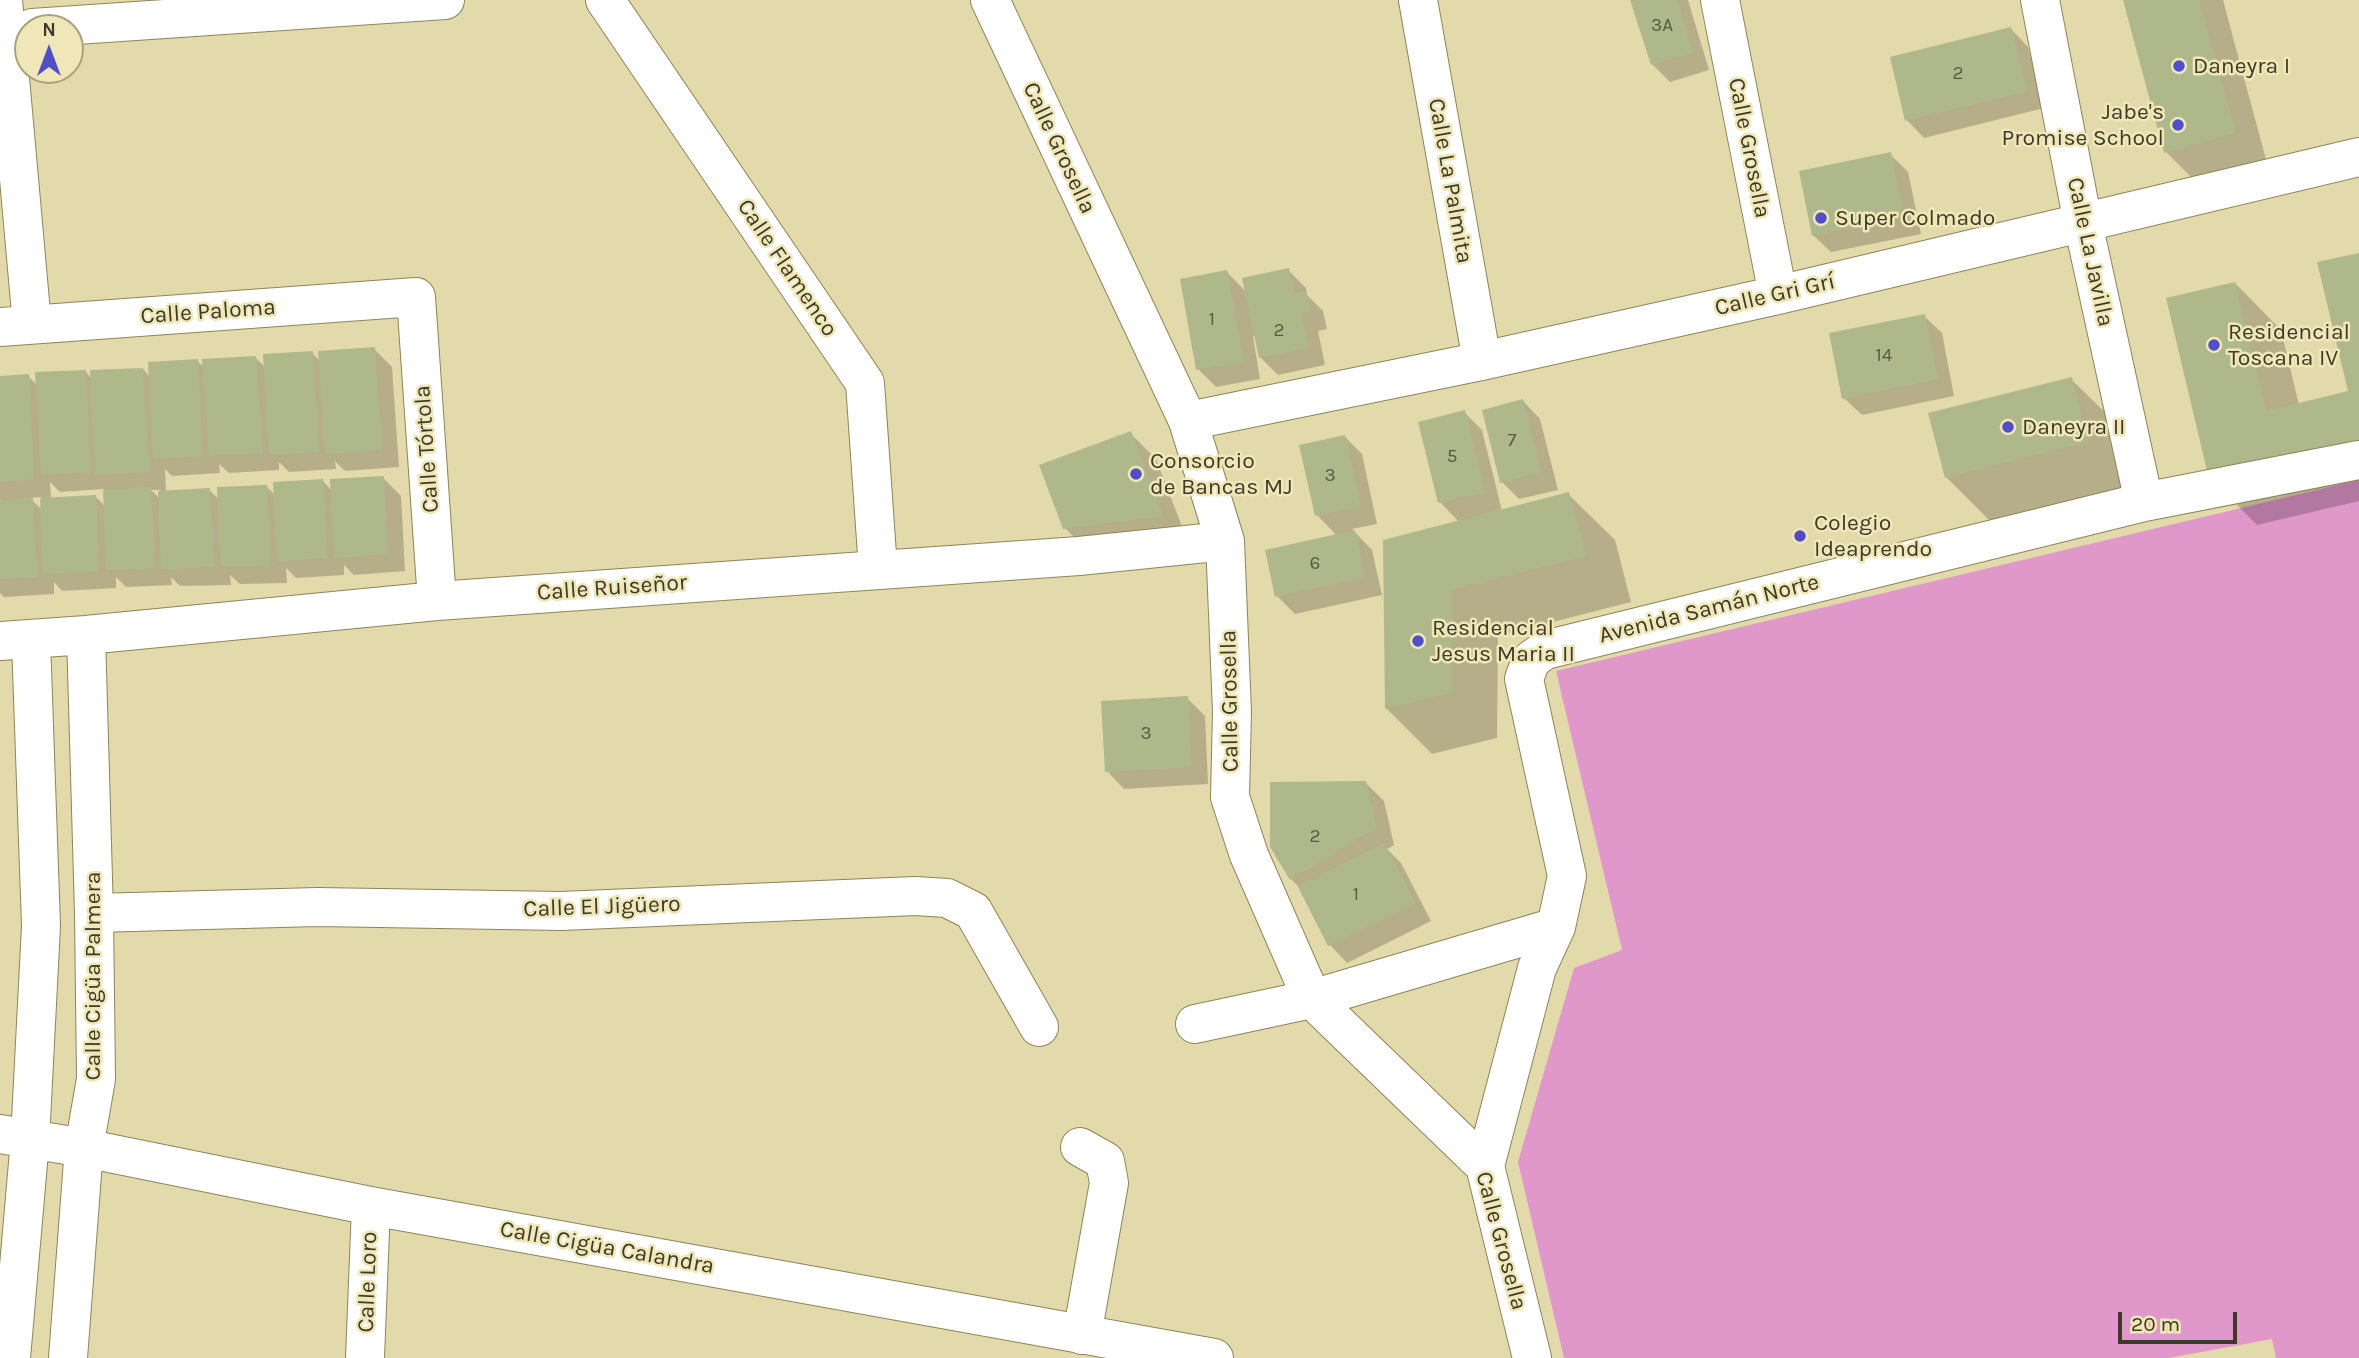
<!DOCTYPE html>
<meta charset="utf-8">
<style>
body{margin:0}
#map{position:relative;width:2359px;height:1358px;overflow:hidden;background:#e3daab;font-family:Karla,sans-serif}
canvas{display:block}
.north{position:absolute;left:14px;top:14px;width:70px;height:70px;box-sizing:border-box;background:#f0e7b8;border:2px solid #a9a27e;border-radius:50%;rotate:0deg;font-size:19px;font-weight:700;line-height:28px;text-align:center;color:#3e3a27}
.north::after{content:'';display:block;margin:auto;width:24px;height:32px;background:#514fc6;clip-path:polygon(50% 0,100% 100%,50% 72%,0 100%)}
.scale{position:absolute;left:2118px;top:1312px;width:119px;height:32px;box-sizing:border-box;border:4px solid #3e3a27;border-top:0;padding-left:9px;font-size:21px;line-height:24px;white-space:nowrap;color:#3e3a27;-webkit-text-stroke:5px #f0e7b8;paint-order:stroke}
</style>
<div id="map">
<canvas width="2359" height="1358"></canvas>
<div class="north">N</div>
<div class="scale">20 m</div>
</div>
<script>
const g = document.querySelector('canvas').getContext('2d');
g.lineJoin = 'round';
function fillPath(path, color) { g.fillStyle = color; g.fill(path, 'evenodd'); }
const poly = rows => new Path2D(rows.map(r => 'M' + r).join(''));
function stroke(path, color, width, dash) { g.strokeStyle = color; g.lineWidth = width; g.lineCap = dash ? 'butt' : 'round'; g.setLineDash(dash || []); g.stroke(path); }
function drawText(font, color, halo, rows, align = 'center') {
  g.font = font + ' Karla,sans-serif'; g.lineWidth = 5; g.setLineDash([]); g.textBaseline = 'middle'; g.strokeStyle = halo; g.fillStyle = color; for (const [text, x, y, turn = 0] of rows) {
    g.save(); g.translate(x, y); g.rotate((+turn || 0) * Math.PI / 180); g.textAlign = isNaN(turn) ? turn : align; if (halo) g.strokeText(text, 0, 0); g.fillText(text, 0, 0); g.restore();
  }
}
const green = poly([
 [2359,480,2359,1358,2276,1358,2272,1339,2169,1358,1564,1358,1518,1162,1574,968,1622,950,1556,671]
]);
const shadow = poly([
 [1632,0,1688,0,1709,70,1670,82,1652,64],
 [2124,0,2223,0,2268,167,2200,186,2166,152],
 [2011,29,2028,47,2044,108,1924,138,1907,120],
 [1890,154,1908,172,1921,234,1831,252,1813,235],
 [2359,254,2359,501,2257,525,2211,479,2235,283,2281,330,2299,405,2350,393],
 [1288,270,1306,288,1307,295,1323,311,1327,329,1318,331,1325,365,1278,375,1260,357,1256,335,1253,336,1260,379,1216,387,1198,369,1227,272,1247,293],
 [1924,316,1942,333,1954,396,1862,415,1844,398],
 [374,349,392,367,399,467,345,471,335,461,336,469,289,472,279,462,279,470,229,473,219,464,220,473,172,476,165,469,166,492,209,490,220,500,266,486,276,496,323,481,332,491,383,478,401,496,405,571,354,575,344,565,344,575,296,578,286,568,287,583,240,584,230,575,231,585,180,586,171,577,172,585,126,587,116,577,116,588,62,591,54,582,54,594,4,597,0,593,0,502,2,502,0,499,0,378,28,376,37,385,85,371,92,379,143,369,150,377,197,361,205,368,256,358,266,368,312,353,321,362],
 [50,482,60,492,104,489,105,506,96,497,51,499],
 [151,490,160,490,160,499],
 [42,497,42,510,30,498],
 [2071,379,2118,425,2133,488,1992,523,1946,477],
 [1523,401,1540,419,1558,490,1519,499,1502,482],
 [1464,412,1482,430,1502,511,1568,494,1615,540,1631,602,1498,636,1497,738,1432,754,1386,708,1459,522,1440,502],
 [1130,433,1156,459,1188,542,1091,555,1065,528],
 [1345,437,1362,454,1377,524,1352,529,1372,550,1382,595,1295,614,1277,596,1337,536,1317,515],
 [1187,698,1205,716,1208,784,1124,789,1107,771],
 [1366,783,1384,801,1394,845,1387,849,1401,863,1431,921,1347,963,1330,945,1300,888,1291,879]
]);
const building = poly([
 [1630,0,1677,0,1693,53,1651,65],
 [2123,0,2199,0,2236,133,2164,153],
 [2011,27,2027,91,1905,121,1890,57],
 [1891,152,1904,217,1812,236,1799,171],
 [2359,253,2359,444,2209,479,2166,298,2235,282,2266,411,2348,391,2317,262],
 [1289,268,1294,293,1306,291,1310,311,1301,313,1309,348,1259,358,1242,278],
 [1227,270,1244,362,1196,370,1180,279],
 [1925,314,1938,379,1842,399,1829,333],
 [375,347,382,450,325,454,318,351],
 [313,351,319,452,269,455,263,354],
 [256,356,263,453,209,456,202,359],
 [198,359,203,456,153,459,148,362],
 [143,368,149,472,95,475,90,370],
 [86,370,91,472,41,475,35,372],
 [29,374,34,479,0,482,0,376],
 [2072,377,2088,442,1945,478,1928,413],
 [1523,399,1541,472,1500,483,1482,410],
 [1465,410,1485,492,1438,503,1418,422],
 [1131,431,1163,516,1063,529,1039,465],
 [1345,435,1361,506,1315,516,1299,445],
 [384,476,388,554,334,558,330,479],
 [323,479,327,558,277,561,273,482],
 [267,485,270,565,221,567,217,487],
 [151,487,155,568,106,570,103,490],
 [210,488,214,567,161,569,158,491],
 [1569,492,1586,556,1452,590,1452,692,1385,709,1383,540],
 [96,495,99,571,43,574,40,498],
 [33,498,37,577,0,579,0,500],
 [1355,530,1365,577,1275,597,1265,550],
 [1188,696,1191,767,1105,772,1101,701],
 [1366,781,1377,827,1290,880,1270,847,1270,782],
 [1384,843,1415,903,1328,946,1298,887]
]);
const street = poly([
 [3,0,32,324],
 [605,0,865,383,878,569],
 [990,0,1188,421,1225,541,1232,712,1230,797,1249,855,1312,999,1485,1166,1532,1358],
 [1418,0,1482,361],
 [1720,0,1778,295],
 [2040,0,2083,223,2144,502],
 [32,28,445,0],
 [0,327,416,297,437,601],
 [1188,421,1482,361,1778,295,2359,157],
 [0,641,86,635,437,601,1079,556,1225,541],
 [94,913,318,907,561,911,915,896,947,898,973,911,1039,1027],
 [1195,1024,1312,999,1556,927],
 [0,1134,84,1148,371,1206,1214,1358],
 [1080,1147,1105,1161,1109,1183,1082,1335],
 [1485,1166,1537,968,1556,927,1567,876,1524,679,1531,660,1545,650,2144,502,2359,460],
 [11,1358,30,1140,41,926,31,640],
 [68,1358,84,1148,96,1079,94,913,86,635],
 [365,1358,371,1206]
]);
const markers = [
 [2179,66,7,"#514fc6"],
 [2178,125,7,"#514fc6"],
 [1821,218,7,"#514fc6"],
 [2214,345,7,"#514fc6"],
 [2008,427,7,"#514fc6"],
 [1136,474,7,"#514fc6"],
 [1800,536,7,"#514fc6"],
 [1418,641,7,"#514fc6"]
];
const numberNames = [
 ["3A",1662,26],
 ["2",1958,74],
 ["1",1212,320],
 ["2",1279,331],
 ["14",1884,356],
 ["7",1512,441],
 ["5",1452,457],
 ["3",1330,476],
 ["6",1315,564],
 ["3",1146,734],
 ["2",1315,837],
 ["1",1356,895]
];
const poiNames = [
 ["Daneyra I",2193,66],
 ["Jabe's",2164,112,"right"],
 ["Promise School",2164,138,"right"],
 ["Super Colmado",1835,218],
 ["Residencial",2228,332],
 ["Toscana IV",2228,358],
 ["Daneyra II",2022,427],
 ["Consorcio",1150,461],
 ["de Bancas MJ",1150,487],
 ["Colegio",1814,523],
 ["Ideaprendo",1814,549],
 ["Residencial",1432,628],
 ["Jesus Maria II",1432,654]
];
const streetNames = [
 ["Calle Grosella",1059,148,65],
 ["Calle Grosella",1749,148,79],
 ["Calle La Palmita",1450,181,80],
 ["Calle La Javilla",2090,252,78],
 ["Calle Flamenco",787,268,56],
 ["Calle Gri Grí",1775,295,-13],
 ["Calle Paloma",208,312,-4],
 ["Calle Tórtola",427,449,-94],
 ["Calle Ruiseñor",612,588,-4],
 ["Avenida Samán Norte",1709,609,-14],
 ["Calle Grosella",1230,701,-91],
 ["Calle El Jigüero",602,907,-2],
 ["Calle Cigüa Palmera",93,976,-90],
 ["Calle Grosella",1501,1241,75],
 ["Calle Cigüa Calandra",607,1248,10],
 ["Calle Loro",368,1282,-88]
];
fillPath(green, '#e097ca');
fillPath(shadow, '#0003');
fillPath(building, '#aeb88b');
stroke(street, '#8d8559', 40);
stroke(street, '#fff', 38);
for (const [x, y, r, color] of markers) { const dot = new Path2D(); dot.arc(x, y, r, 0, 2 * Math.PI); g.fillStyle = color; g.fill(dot); stroke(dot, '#f0e7b8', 2.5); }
drawText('19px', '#5a5a40', null, numberNames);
drawText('23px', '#3e3a27', '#f0e7b8', poiNames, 'left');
drawText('23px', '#3e3a27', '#f0e7b8', streetNames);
</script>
